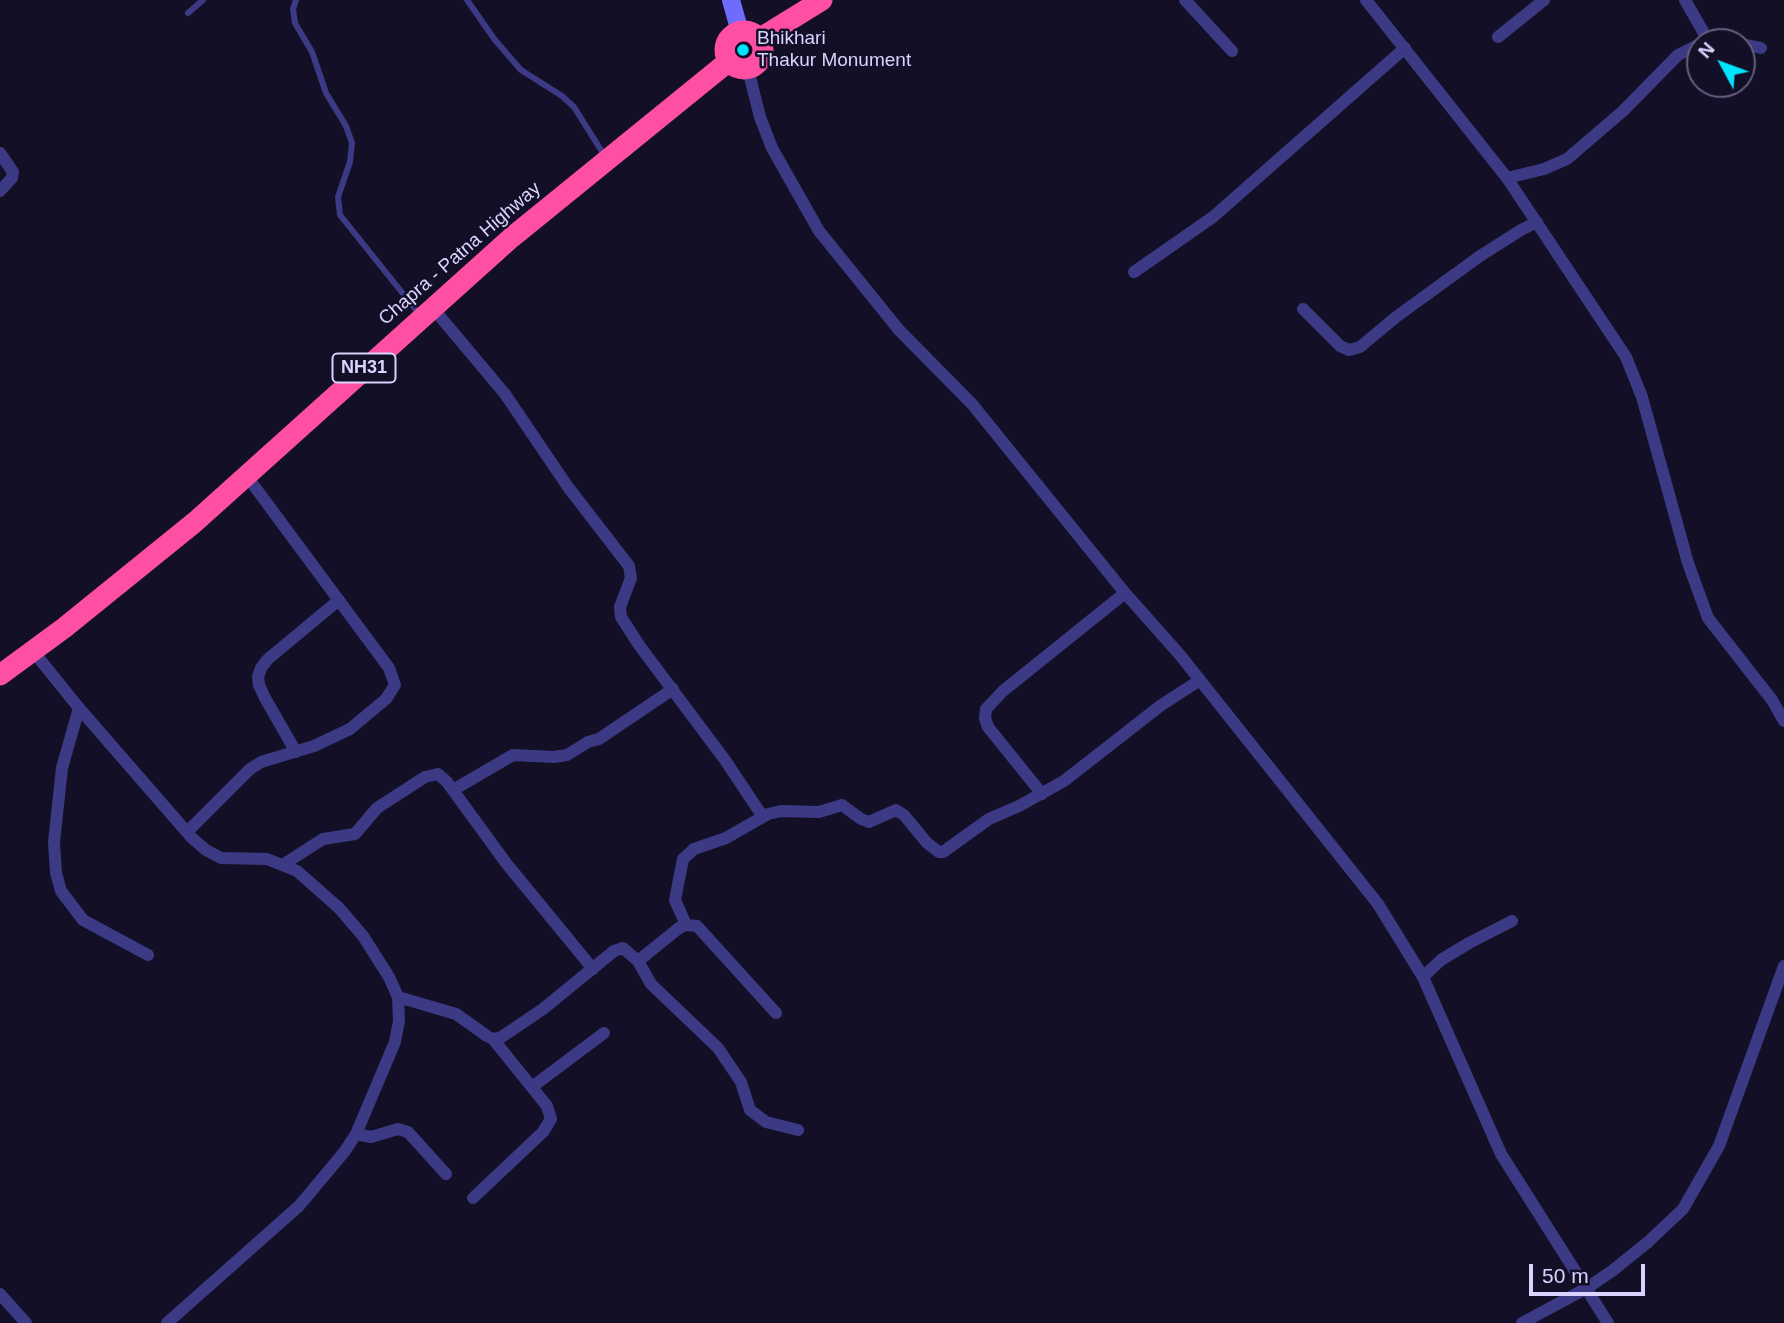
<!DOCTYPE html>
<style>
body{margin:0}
#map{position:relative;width:1784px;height:1323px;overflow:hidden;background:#130f26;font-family:Helvetica,sans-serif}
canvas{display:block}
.north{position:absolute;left:1686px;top:28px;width:70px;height:70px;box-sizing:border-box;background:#130f26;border:2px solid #625e7d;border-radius:50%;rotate:311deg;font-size:19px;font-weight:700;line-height:28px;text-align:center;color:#d9d4ff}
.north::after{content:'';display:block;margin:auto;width:24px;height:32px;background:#00e5ff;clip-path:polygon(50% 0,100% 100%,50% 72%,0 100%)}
.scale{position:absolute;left:1529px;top:1264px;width:116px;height:32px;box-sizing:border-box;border:4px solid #d9d4ff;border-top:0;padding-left:9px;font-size:21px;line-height:24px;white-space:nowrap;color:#d9d4ff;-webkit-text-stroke:5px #130f26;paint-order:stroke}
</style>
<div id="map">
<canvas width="1784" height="1323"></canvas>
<div class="north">N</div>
<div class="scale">50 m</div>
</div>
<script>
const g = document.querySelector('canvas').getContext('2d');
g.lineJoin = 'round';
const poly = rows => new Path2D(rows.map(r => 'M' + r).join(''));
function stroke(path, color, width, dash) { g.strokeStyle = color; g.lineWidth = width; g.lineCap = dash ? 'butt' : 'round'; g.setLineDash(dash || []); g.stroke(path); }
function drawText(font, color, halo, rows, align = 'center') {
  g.font = font + ' Helvetica,sans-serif'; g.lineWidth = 5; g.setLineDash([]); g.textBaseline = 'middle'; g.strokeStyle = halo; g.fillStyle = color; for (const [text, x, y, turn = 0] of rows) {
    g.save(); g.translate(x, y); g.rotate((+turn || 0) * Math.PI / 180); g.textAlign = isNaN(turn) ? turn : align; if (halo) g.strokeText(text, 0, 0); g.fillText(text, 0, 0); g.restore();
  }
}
const lane = poly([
 [296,0,293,9,295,23,312,52,326,93,346,126,352,143,350,162,338,197,340,215,420,315],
 [467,0,495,40,521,70,562,96,574,107,606,158],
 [188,13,203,0]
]);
const street = poly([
 [1185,0,1232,51],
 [1366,0,1507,178,1626,357,1642,397,1688,563,1708,618,1772,700,1784,721],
 [1685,0,1709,42],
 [1498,37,1544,0],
 [1742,44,1761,48],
 [748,69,760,117,772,148,819,231,899,330,972,404,1125,593,1180,655,1378,904,1423,977,1501,1154,1608,1323],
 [0,153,13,172,12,178,0,191],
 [1507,178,1544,169,1567,159,1623,111,1678,55,1700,44],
 [1134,272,1213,217,1405,48],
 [432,307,505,394,568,487,629,566,631,578,620,607,621,617,639,645,725,760,763,817],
 [1303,309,1340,346,1349,350,1360,347,1396,317,1480,256,1521,230,1537,222],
 [33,651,79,708,192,838,206,850,221,858,267,859,297,871,339,908,363,936,389,977,398,997,399,1021,395,1042,356,1134,345,1151,299,1206,167,1323],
 [79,708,62,768,54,842,56,873,61,891,83,920,148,955],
 [296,752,265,698,259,685,258,677,261,668,268,659,339,600],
 [453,790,513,755,554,757,567,755,588,742,599,739,673,689],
 [1042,794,988,727,985,718,986,709,1003,691,1125,593],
 [187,832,250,769,261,762,314,746,350,729,386,699,395,685,389,668,246,475],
 [284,864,323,839,355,834,377,808,425,777,438,774,447,782,506,863,593,969],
 [686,925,675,900,683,859,694,849,726,838,768,814,781,811,819,812,842,805,861,819,869,822,896,810,904,815,927,843,939,852,943,852,989,819,1019,806,1064,781,1160,706,1200,680],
 [638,961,679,928,686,925,697,926,776,1013],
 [1423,977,1441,960,1469,943,1512,921],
 [398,997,456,1014,487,1036,493,1039,500,1038,543,1009,614,951,623,948,638,961,651,984,718,1048,741,1082,750,1110,766,1122,798,1130],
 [532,1087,604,1033],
 [356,1134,371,1137,398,1129,408,1132,446,1174],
 [473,1198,543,1132,551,1119,547,1106,493,1039],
 [0,1294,26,1323],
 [1522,1323,1587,1288,1612,1271,1648,1242,1683,1209,1719,1146,1784,966]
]);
const secondary = poly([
 [731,0,740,32]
]);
const highway = poly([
 '725 50a19 19 0 1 1 38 0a19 19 0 1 1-38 0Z',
 [759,39,822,0],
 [0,675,64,628,195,522,511,238,729,61]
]);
const markers = [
 [743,50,7,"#00e5ff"]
];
const shields = [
 [364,368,63]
];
const shieldNames = [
 ["NH31",364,368]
];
const poiNames = [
 ["Bhikhari",757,39],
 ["Thakur Monument",757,61]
];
const streetNames = [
 ["Chapra - Patna Highway",460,254,-41]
];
stroke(lane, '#3d3a85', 6);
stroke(street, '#3d3a85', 12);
stroke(secondary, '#6f6bff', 18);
stroke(highway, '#ff4fa3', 21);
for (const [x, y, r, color] of markers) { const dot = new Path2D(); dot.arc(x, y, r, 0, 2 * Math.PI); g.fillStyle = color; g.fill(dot); stroke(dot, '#130f26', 2.5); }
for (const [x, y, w] of shields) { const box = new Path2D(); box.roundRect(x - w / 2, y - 14.5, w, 29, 5); g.fillStyle = '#130f26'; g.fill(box); stroke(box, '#d9d4ff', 2); }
drawText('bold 18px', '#d9d4ff', null, shieldNames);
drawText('19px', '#d9d4ff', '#130f26', poiNames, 'left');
drawText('19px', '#d9d4ff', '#130f26', streetNames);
</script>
